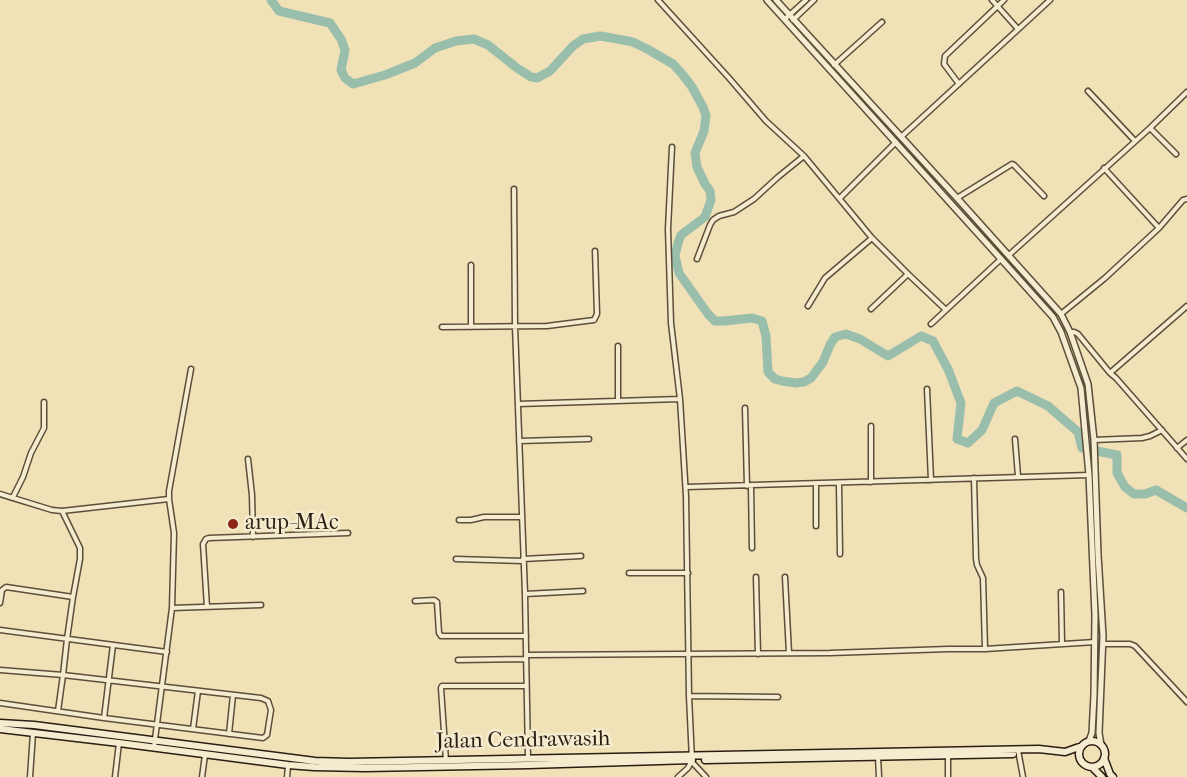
<!DOCTYPE html>
<style>
body{margin:0}
canvas{display:block;background:#f0e1b6}
</style>
<canvas width="1187" height="777"></canvas>
<script>
const g = document.querySelector('canvas').getContext('2d');
g.lineJoin = 'round';
const poly = rows => new Path2D(rows.map(r => 'M' + r).join(''));
function stroke(path, color, width, dash) { g.strokeStyle = color; g.lineWidth = width; g.lineCap = dash ? 'butt' : 'round'; g.setLineDash(dash || []); g.stroke(path); }
function drawText(font, color, halo, rows, align = 'center') {
  g.font = font + ' "IM FELL French Canon",serif'; g.lineWidth = 5; g.setLineDash([]); g.textBaseline = 'middle'; g.strokeStyle = halo; g.fillStyle = color; for (const [text, x, y, turn = 0] of rows) {
    g.save(); g.translate(x, y); g.rotate((+turn || 0) * Math.PI / 180); g.textAlign = isNaN(turn) ? turn : align; if (halo) g.strokeText(text, 0, 0); g.fillText(text, 0, 0); g.restore();
  }
}
const river = poly([
 [271,0,279,11,330,23,341,39,345,50,341,70,345,78,353,84,385,75,415,63,435,48,456,41,474,39,488,45,517,68,531,77,537,78,550,71,573,46,583,39,600,36,612,38,633,42,649,50,673,64,683,75,692,87,703,107,706,116,704,131,695,153,697,167,705,184,710,191,711,200,705,217,681,235,678,243,675,256,679,273,708,314,715,321,724,321,752,318,762,321,766,336,768,372,775,379,782,381,796,383,804,382,811,378,823,362,830,345,835,337,846,334,860,339,888,356,921,336,933,341,948,369,961,403,957,439,968,443,982,430,994,403,1017,391,1048,406,1078,432,1082,448,1117,455,1117,473,1125,487,1134,494,1145,494,1156,490,1187,508]
]);
const minor = poly([
 [658,0,729,78,766,121,804,156,872,238,908,274,946,310],
 [992,0,1018,29],
 [785,19,806,0],
 [793,20,814,0],
 [834,65,882,22],
 [959,84,944,64,945,56,1004,0],
 [1088,91,1135,141],
 [1150,128,1176,154],
 [901,137,1050,0],
 [672,147,668,229,671,323,680,399,686,496,689,696,692,760,688,768,678,777],
 [1104,168,1159,228],
 [514,189,515,326,525,594,528,758],
 [840,198,896,142],
 [957,198,1012,164,1014,165,1044,196],
 [1009,255,1150,128,1187,92],
 [697,259,710,225,713,220,719,216,734,212,754,199,778,177,804,156],
 [471,265,471,327],
 [808,306,825,278,872,238],
 [871,309,908,274],
 [1061,314,1105,278,1159,228,1183,200,1187,199],
 [931,324,1001,259],
 [442,327,547,326,594,320,597,314,595,251],
 [1070,332,1074,332,1078,334,1110,373,1116,378,1187,459],
 [618,346,618,401],
 [1110,373,1187,306],
 [927,389,931,480],
 [518,404,680,399],
 [745,408,747,486],
 [871,426,871,482],
 [1015,439,1018,476],
 [1094,440,1142,438,1150,436,1162,430],
 [519,441,589,439],
 [1177,448,1187,440],
 [248,459,252,495,253,537],
 [974,478,976,559,977,565,983,578,985,649],
 [816,484,816,526],
 [839,484,840,554],
 [751,486,752,548],
 [686,487,1089,475],
 [0,494,52,510,62,511,169,499],
 [13,497,23,477,31,453,44,428,44,402],
 [62,511,80,548,80,559,73,597],
 [459,520,471,520,484,517,521,517],
 [456,559,523,561],
 [523,559,581,556],
 [629,573,688,573],
 [756,577,758,654],
 [785,577,789,653],
 [1061,592,1062,643],
 [525,594,583,591],
 [415,601,434,600,437,602,439,633,441,636,526,636],
 [0,603,2,590,6,587,73,597,67,639,63,675,0,670],
 [207,607,203,544,206,539,209,538,348,533],
 [172,608,261,605],
 [0,630,167,652],
 [1103,644,1130,644,1135,646,1187,702],
 [526,655,830,653,948,649,985,649,1095,642],
 [458,660,526,659],
 [689,696,778,697],
 [0,703,104,718,263,738,267,735,271,710,268,701,261,698,63,675,58,711],
 [104,718,113,645],
 [193,729,198,691],
 [229,734,233,695],
 [154,747,172,608,174,533,169,499,169,491,191,369],
 [1018,750,1023,777],
 [878,756,879,777],
 [446,761,441,688,442,686,526,686],
 [692,762,706,777],
 [30,777,33,733],
 [115,777,119,743],
 [202,777,205,755],
 [287,777,288,766],
 [948,777,948,756]
]);
const tertiary = poly([
 [767,0,1001,259,1053,317,1061,332,1081,388,1089,475,1095,615,1094,695,1092,733,1089,741],
 [776,0,957,198,1061,314,1070,332,1088,384,1094,440,1098,555,1103,636,1099,733,1101,745]
]);
const secondary = poly([
 [0,723,34,725,315,761,349,762,1039,749,1065,752,1082,746],
 [0,729,119,743,288,765,314,767,365,768,528,765,692,760],
 '1079 754a13 13 0 1 1 26 0a13 13 0 1 1-26 0Z',
 [1104,758,1110,774,1113,777],
 [705,760,1013,754],
 [1092,767,1102,777]
]);
const markers = [
 [233,524,6,"#8f2418"]
];
const poiNames = [
 ["arup-MAc",245,524]
];
const streetNames = [
 ["Jalan Cendrawasih",523,741,-1]
];
stroke(river, '#9abeac', 9);
stroke(minor, '#5c4e3b', 7);
stroke(tertiary, '#5c4e3b', 8);
stroke(secondary, '#2a1d12', 9);
stroke(minor, '#f5ecd0', 4);
stroke(tertiary, '#f5ecd0', 5);
stroke(secondary, '#f5ecd0', 6);
for (const [x, y, r, color] of markers) { const dot = new Path2D(); dot.arc(x, y, r, 0, 2 * Math.PI); g.fillStyle = color; g.fill(dot); stroke(dot, '#f5ecd0', 2); }
drawText('22px', '#2a1d12', '#f5ecd0', poiNames, 'left');
drawText('22px', '#2a1d12', '#f5ecd0', streetNames);
</script>
